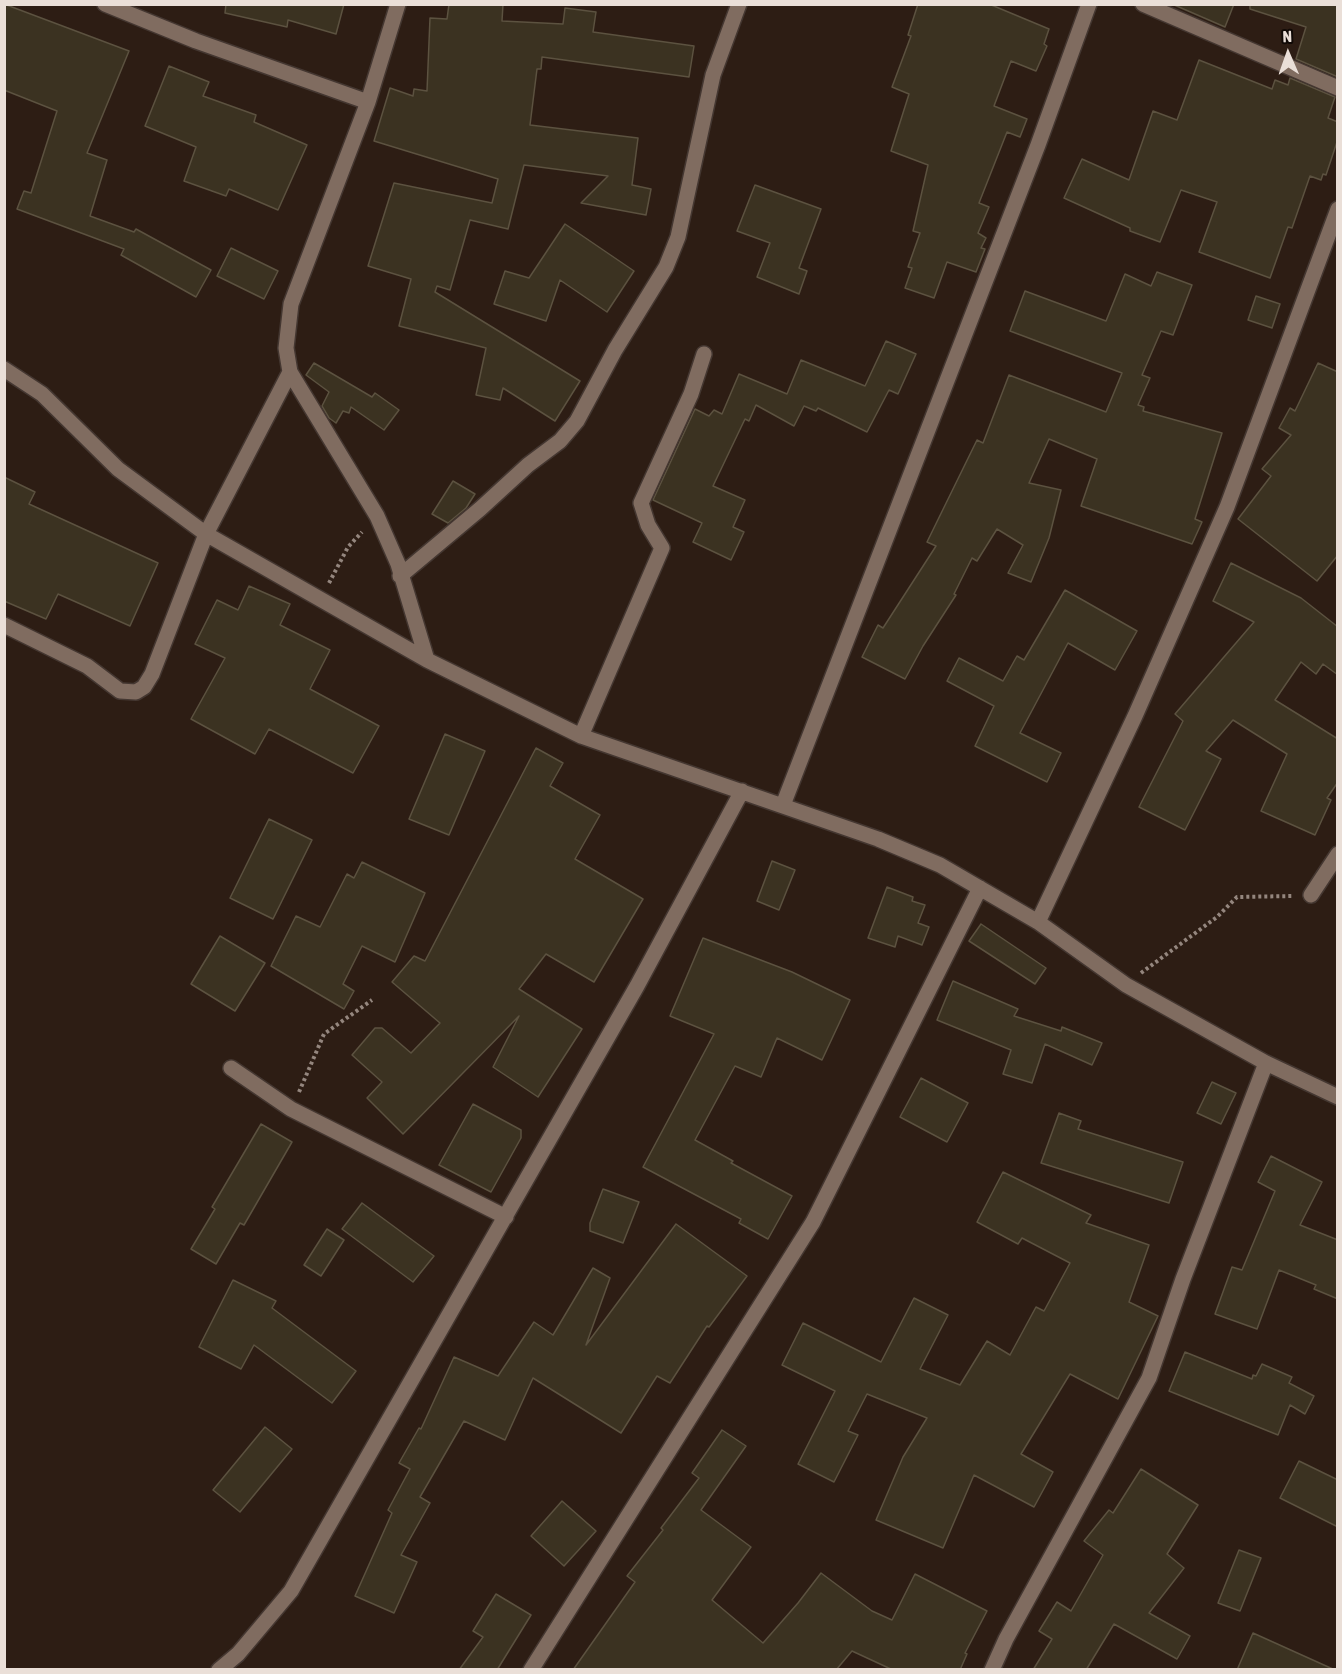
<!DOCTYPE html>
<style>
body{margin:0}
#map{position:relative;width:1342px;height:1674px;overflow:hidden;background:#2d1d14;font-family:"Asap Condensed",sans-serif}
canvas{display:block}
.frame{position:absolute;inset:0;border:6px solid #eadfd8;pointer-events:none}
.north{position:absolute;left:1258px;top:24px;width:60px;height:60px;-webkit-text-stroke:4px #100906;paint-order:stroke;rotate:358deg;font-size:16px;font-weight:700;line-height:24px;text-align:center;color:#eadfd8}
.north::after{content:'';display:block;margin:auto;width:21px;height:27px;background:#eadfd8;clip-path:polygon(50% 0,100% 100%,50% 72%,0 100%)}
</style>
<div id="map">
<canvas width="1342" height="1674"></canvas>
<div class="frame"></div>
<div class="north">N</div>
</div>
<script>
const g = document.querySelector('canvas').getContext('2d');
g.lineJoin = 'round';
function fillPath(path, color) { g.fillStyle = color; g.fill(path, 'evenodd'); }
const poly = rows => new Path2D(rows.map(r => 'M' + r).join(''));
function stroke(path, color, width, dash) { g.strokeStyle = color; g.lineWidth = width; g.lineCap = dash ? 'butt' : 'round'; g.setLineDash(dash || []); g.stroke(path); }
const building = poly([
 [4,4,129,51,87,153,107,160,90,216,134,232,136,229,211,270,196,297,121,255,124,249,17,209,24,191,31,193,57,111,4,90,4,4],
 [226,4,344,4,336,34,288,20,287,27,225,13,226,4],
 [449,4,503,4,502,21,563,24,565,8,596,12,593,32,694,46,689,77,542,57,541,69,537,69,530,125,638,138,632,185,651,189,646,215,581,203,608,176,524,165,508,229,470,220,450,290,437,286,435,292,580,381,555,421,503,388,500,400,476,395,486,348,399,326,411,279,368,266,394,183,492,203,498,179,374,141,390,88,413,96,414,89,427,91,430,18,447,19,449,4],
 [918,4,989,4,1049,29,1044,44,1047,46,1036,71,1011,61,994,106,1027,119,1020,137,1007,132,979,203,989,207,978,233,986,238,981,248,985,249,976,272,947,262,934,298,905,288,912,268,908,267,920,233,913,231,928,165,891,151,909,94,892,87,911,36,908,35,918,4],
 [1172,4,1234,4,1225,27,1172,4],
 [1250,4,1338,4,1338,77,1296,59,1306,27,1250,9,1250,4],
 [1199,60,1272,89,1275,80,1288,85,1290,78,1335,97,1328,118,1338,122,1338,139,1326,175,1323,174,1321,180,1310,176,1292,228,1288,227,1270,278,1199,252,1217,202,1181,190,1160,242,1130,231,1130,228,1064,198,1082,159,1129,180,1153,111,1177,120,1199,60],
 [169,66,209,82,203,96,256,115,254,122,307,145,278,210,229,189,226,196,184,181,196,147,145,126,169,66],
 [755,185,821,209,799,268,807,271,799,294,757,277,770,243,737,231,755,185],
 [565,224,634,271,607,312,560,280,546,321,494,304,505,271,529,278,565,224],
 [231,248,278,271,264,299,217,276,231,248],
 [1157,272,1192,285,1173,335,1161,331,1142,375,1150,378,1138,405,1144,407,1143,411,1222,433,1195,519,1202,522,1192,544,1081,506,1097,459,1049,439,1029,483,1061,490,1049,538,1031,582,1008,573,1023,545,997,529,977,561,972,558,954,594,956,595,923,646,905,679,862,657,878,625,883,628,936,546,927,542,977,440,983,443,1009,375,1106,412,1122,373,1010,331,1025,291,1106,321,1125,274,1151,286,1157,272],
 [1256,296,1280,304,1272,328,1248,320,1256,296],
 [886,341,916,354,898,394,889,390,867,432,818,408,816,411,804,406,794,426,756,405,749,421,745,419,713,486,745,500,733,527,744,532,731,560,693,542,702,523,653,500,695,409,709,416,714,410,722,414,739,374,787,394,801,360,865,386,886,341],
 [314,363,372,397,375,393,399,410,384,430,351,407,349,413,343,411,336,423,329,418,322,406,329,392,306,375,314,363],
 [1318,363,1338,372,1338,555,1317,581,1238,519,1271,476,1262,469,1291,435,1279,428,1290,408,1295,411,1318,363],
 [4,477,35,492,29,504,158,563,130,626,58,594,46,619,4,601,4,477],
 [453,481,475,494,466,508,448,523,432,514,453,481],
 [1231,563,1301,598,1338,627,1338,675,1323,664,1316,674,1301,662,1275,700,1338,739,1338,782,1327,798,1331,800,1315,835,1261,811,1287,754,1233,720,1206,751,1221,759,1185,830,1139,807,1183,721,1175,714,1254,622,1213,601,1231,563],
 [249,586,290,604,280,625,330,650,310,689,379,726,353,773,269,729,255,754,191,719,225,658,195,644,217,600,238,610,249,586],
 [1065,590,1137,631,1115,670,1068,643,1020,733,1061,753,1047,782,975,746,994,706,947,681,959,658,1003,681,1017,656,1024,660,1065,590],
 [445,734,485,751,449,835,409,819,445,734],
 [536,748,563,763,550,786,600,815,575,859,643,899,594,982,546,954,519,989,582,1029,538,1097,493,1067,519,1016,403,1134,367,1098,382,1082,352,1055,375,1028,382,1028,411,1053,440,1023,392,982,414,956,425,961,536,748],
 [269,819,312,840,273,919,230,898,269,819],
 [772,861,795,870,779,910,757,901,772,861],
 [362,862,425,893,395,962,362,946,343,984,354,991,344,1009,271,966,296,916,320,927,347,874,354,878,362,862],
 [887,887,913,897,912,901,925,905,918,923,929,927,922,945,898,936,895,947,868,938,887,887],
 [981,924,1046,968,1035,984,969,941,981,924],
 [220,936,265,963,235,1011,191,984,220,936],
 [703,938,792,972,850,1000,822,1060,777,1038,761,1077,735,1066,695,1140,733,1161,731,1163,792,1196,768,1239,739,1223,741,1219,643,1167,714,1034,670,1016,703,938],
 [953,981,1018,1009,1014,1016,1061,1031,1062,1027,1102,1043,1092,1065,1045,1044,1032,1083,1003,1074,1011,1050,937,1020,953,981],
 [921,1078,968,1103,947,1142,900,1117,921,1078],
 [1212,1082,1236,1093,1221,1124,1197,1113,1212,1082],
 [473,1104,521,1130,521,1138,491,1192,439,1165,473,1104],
 [1059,1113,1081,1121,1078,1129,1183,1162,1169,1203,1041,1163,1059,1113],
 [261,1124,292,1142,244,1225,240,1223,216,1264,191,1249,215,1209,212,1207,261,1124],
 [1271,1156,1322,1182,1300,1225,1338,1240,1338,1299,1314,1289,1316,1285,1279,1270,1257,1329,1215,1314,1232,1267,1242,1270,1275,1191,1258,1182,1271,1156],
 [1003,1172,1091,1215,1086,1223,1149,1245,1129,1302,1158,1316,1118,1399,1070,1374,1021,1454,1053,1472,1034,1507,974,1475,943,1548,876,1520,903,1457,927,1418,867,1394,848,1431,858,1435,834,1482,798,1464,835,1391,782,1365,803,1323,881,1362,914,1298,948,1315,920,1369,960,1385,987,1341,1010,1355,1036,1307,1044,1311,1070,1263,1022,1238,1018,1244,977,1222,1003,1172],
 [603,1189,639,1202,623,1243,590,1231,590,1223,603,1189],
 [362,1203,434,1256,413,1282,342,1229,362,1203],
 [676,1224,747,1276,709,1327,707,1326,670,1383,657,1376,621,1433,533,1378,505,1440,464,1421,420,1497,430,1503,401,1555,417,1562,394,1613,355,1596,392,1513,388,1510,410,1469,399,1463,419,1428,421,1429,454,1357,498,1376,534,1322,553,1335,593,1268,610,1278,586,1345,676,1224],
 [327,1229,344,1240,321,1276,304,1265,327,1229],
 [233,1280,276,1301,272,1308,356,1371,332,1403,254,1345,241,1369,199,1347,233,1280],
 [1185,1352,1252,1379,1253,1375,1256,1376,1262,1364,1292,1377,1289,1383,1314,1396,1305,1414,1290,1405,1278,1435,1169,1391,1185,1352],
 [265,1427,292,1449,240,1512,213,1490,265,1427],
 [722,1430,746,1446,701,1510,751,1547,712,1600,763,1643,798,1603,821,1573,872,1611,892,1620,915,1574,987,1611,965,1653,967,1654,960,1670,893,1670,852,1651,836,1670,573,1670,635,1582,627,1576,663,1530,661,1528,699,1478,692,1473,722,1430],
 [1299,1461,1338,1480,1338,1527,1280,1498,1299,1461],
 [1141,1469,1198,1505,1167,1554,1184,1568,1149,1613,1190,1636,1177,1659,1114,1624,1086,1670,1033,1670,1052,1639,1039,1631,1057,1602,1071,1611,1103,1555,1084,1541,1109,1510,1113,1513,1141,1469],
 [562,1501,596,1531,564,1566,531,1536,562,1501],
 [1239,1550,1261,1558,1240,1611,1218,1603,1239,1550],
 [496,1594,531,1615,497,1670,459,1670,483,1637,473,1631,496,1594],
 [1253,1633,1335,1670,1237,1670,1253,1633]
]);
const path = poly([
 [329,583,348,547,362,532],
 [1141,973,1217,917,1237,897,1293,896],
 [299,1092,324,1034,372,1000]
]);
const minor = poly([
 [105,4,196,41,368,102],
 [398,4,368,102,291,304,286,348,290,372,377,516,398,564,427,660],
 [1143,4,1338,88],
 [4,369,42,394,118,469,206,534,427,660,581,736,878,839,940,865,1038,922,1126,985,1266,1063,1338,1097],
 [400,576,480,509,528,465,560,441,577,421,615,350,666,267,678,237,713,75,739,4],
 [4,625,87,666,120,691,136,692,144,687,152,674,206,534,290,372],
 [581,736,662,548,648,525,641,503,691,394,704,354],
 [783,805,1038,145,1089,4],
 [1311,895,1338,854],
 [1038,922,1135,716,1227,507,1338,209],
 [231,1068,291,1109,506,1217],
 [219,1670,238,1654,291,1591,637,986,742,791],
 [531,1670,813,1222,980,888],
 [992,1670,1006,1639,1149,1378,1183,1279,1266,1063]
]);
fillPath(building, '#3b3221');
stroke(building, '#5c5240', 1.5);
stroke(minor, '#443731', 18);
stroke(path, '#94867e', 4, [3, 3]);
stroke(minor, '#806c60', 15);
</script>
